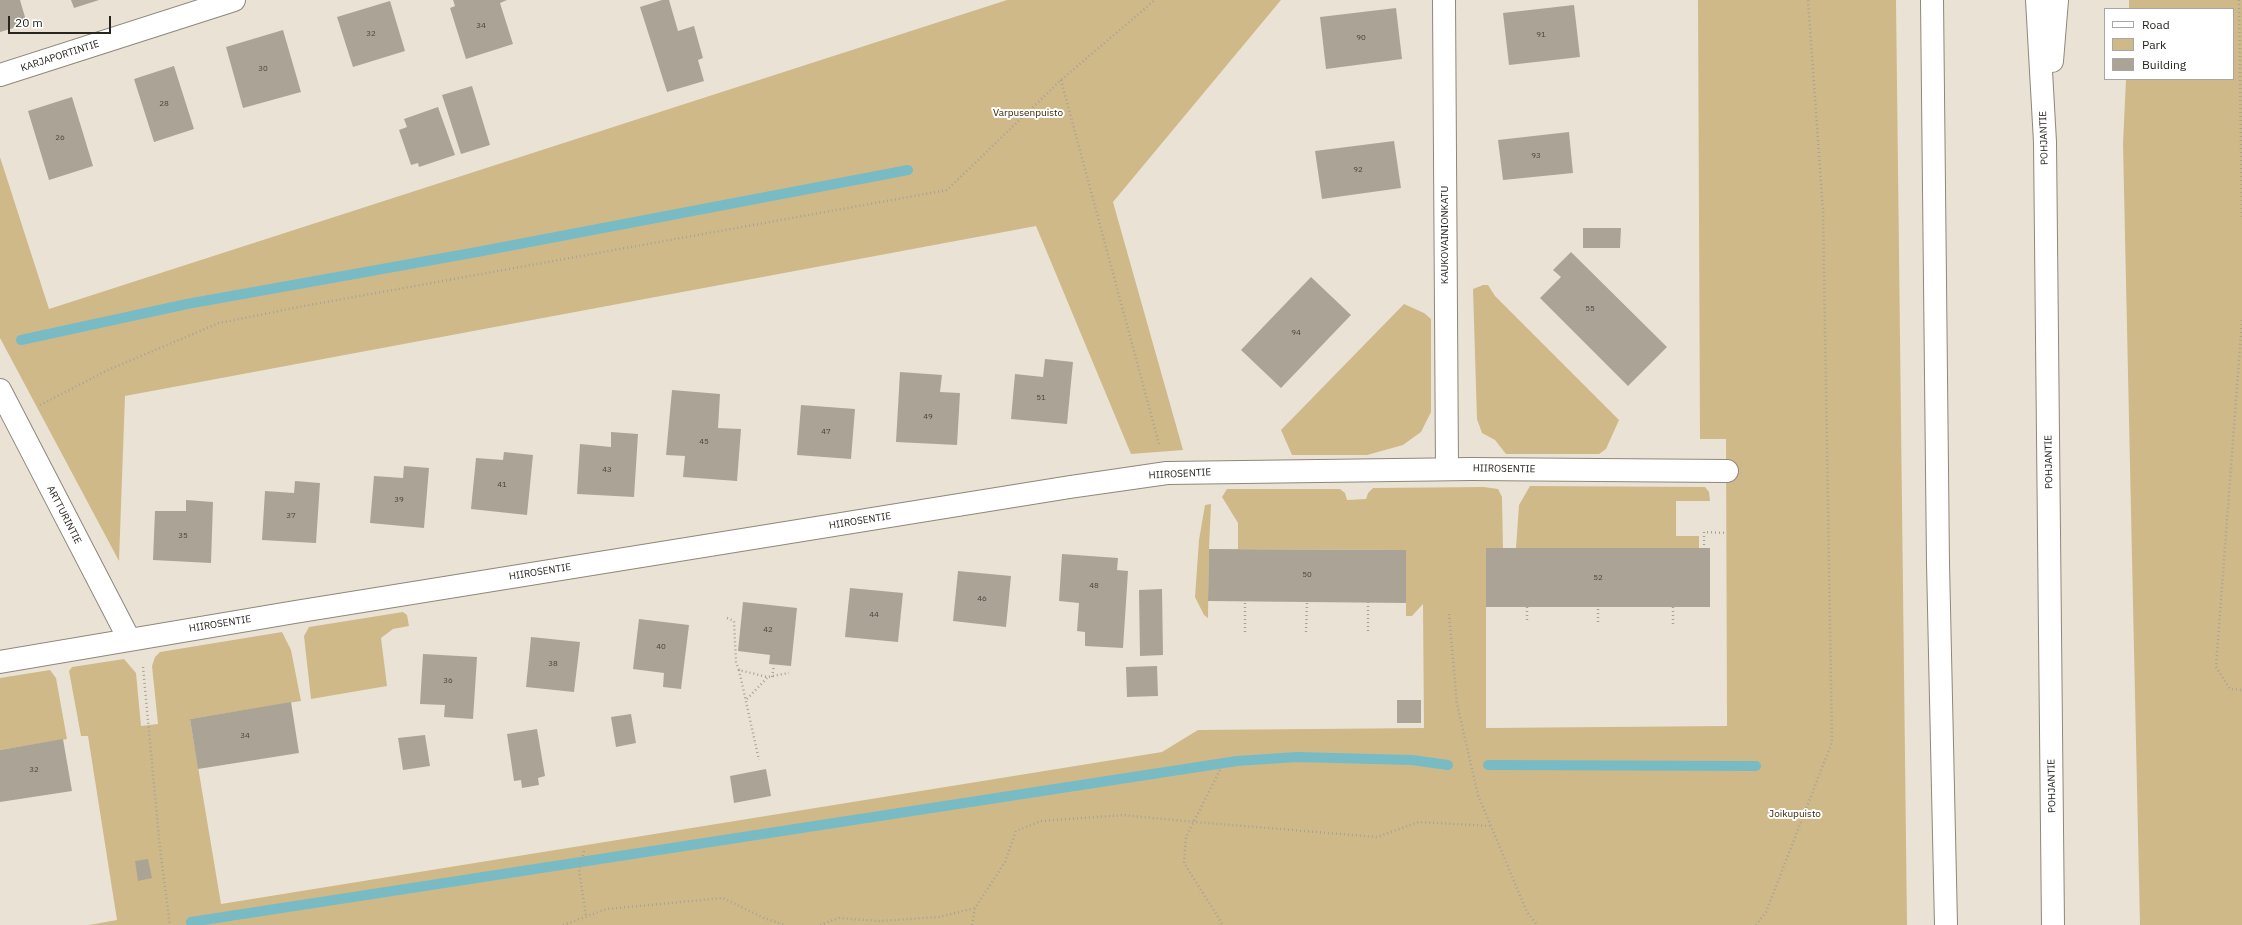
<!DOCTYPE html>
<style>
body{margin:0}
#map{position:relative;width:2242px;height:925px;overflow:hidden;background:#eae3d5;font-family:"IBM Plex Sans",sans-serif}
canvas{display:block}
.legend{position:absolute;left:2104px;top:8px;width:130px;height:72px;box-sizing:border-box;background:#fff;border:1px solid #a9a7a5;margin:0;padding:5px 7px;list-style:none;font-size:12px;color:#27241f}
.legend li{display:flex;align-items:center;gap:8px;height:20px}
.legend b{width:20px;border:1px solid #a9a7a5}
.scale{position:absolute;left:8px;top:16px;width:103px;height:18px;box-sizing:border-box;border:2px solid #27241f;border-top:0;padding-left:5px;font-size:12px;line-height:14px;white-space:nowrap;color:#27241f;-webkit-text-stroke:3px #fff;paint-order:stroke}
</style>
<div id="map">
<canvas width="2242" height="925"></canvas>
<ul class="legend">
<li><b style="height:5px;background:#fff"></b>Road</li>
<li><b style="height:11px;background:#d0b989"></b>Park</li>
<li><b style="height:11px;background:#aba496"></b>Building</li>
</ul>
<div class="scale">20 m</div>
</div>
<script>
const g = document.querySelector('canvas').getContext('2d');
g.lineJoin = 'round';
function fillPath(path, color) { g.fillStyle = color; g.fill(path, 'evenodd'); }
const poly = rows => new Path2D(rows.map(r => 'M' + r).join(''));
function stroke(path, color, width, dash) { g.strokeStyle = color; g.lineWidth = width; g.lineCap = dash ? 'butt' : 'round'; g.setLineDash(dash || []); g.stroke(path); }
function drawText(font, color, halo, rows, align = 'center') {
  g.font = font + ' "IBM Plex Sans",sans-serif'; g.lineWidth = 4; g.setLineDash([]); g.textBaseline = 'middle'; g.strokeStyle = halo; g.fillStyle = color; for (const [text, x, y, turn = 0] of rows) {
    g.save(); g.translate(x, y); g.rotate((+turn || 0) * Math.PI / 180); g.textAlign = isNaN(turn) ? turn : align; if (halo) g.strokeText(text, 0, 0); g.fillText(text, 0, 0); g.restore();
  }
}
const green = poly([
 [1007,0,1281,0,1113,202,1183,450,1131,454,1036,226,125,396,119,561,0,338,0,157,49,309],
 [1698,0,1896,0,1907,925,89,925,117,920,88,736,81,736,69,671,72,667,124,659,136,673,141,726,158,724,152,666,155,657,160,652,282,632,291,650,301,701,190,719,221,904,1162,752,1198,730,1424,728,1423,604,1412,616,1406,616,1406,550,1238,549,1238,523,1222,497,1227,489,1340,489,1345,493,1347,500,1366,499,1368,493,1373,488,1484,487,1498,489,1502,497,1503,548,1486,548,1486,728,1727,726,1726,439,1700,439],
 [2129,0,2242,0,2242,925,2140,925,2123,144,2126,79,2233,79,2233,9,2129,9],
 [1483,285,1488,285,1495,296,1619,420,1606,449,1599,454,1506,454,1495,440,1482,433,1477,419,1473,289],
 [1404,304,1424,313,1431,319,1431,412,1421,432,1403,445,1367,455,1292,455,1281,430],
 [1530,486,1705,487,1709,492,1710,501,1676,501,1676,536,1699,536,1699,549,1516,548,1519,505],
 [1211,504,1209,549,1208,618,1204,615,1195,597,1199,540,1205,505],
 [403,612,407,615,409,626,393,629,381,638,387,686,311,699,304,636,309,627],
 [50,670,56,678,67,739,0,750,0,678]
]);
const stream = poly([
 [21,340,187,304,477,252,908,170],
 [1488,765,1756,766],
 [191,922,1237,761,1297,757,1412,760,1448,765]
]);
const building = poly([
 [0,0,20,0,27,24,0,32],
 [71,0,99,0,74,8],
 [453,0,507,0,500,3,513,44,466,59,450,8,455,6],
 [662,0,669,0,678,31,694,26,703,58,698,60,704,81,667,92,640,7],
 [390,1,405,51,353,67,337,17],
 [1574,5,1580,57,1509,65,1503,13],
 [1396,8,1402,59,1326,69,1320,17],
 [283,30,301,92,243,108,226,47],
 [174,66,194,129,154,142,134,79],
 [472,86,490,145,461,154,442,95],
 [72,97,93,166,49,180,28,111],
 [438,107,455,155,419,167,418,163,411,165,399,130,407,127,404,119],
 [1569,132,1573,173,1503,180,1498,140],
 [1394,141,1401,188,1322,199,1315,151],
 [1583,228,1621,228,1620,248,1583,248],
 [1571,252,1667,347,1628,386,1540,298,1561,277,1553,270],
 [1311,277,1351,315,1281,388,1241,350],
 [1045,359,1073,362,1067,424,1011,419,1015,374,1043,377],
 [900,372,942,375,940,392,960,393,957,445,896,442],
 [672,390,720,394,718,428,741,429,737,481,683,477,685,456,666,455],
 [801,405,855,409,851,459,797,455],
 [611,432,638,434,634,497,577,494,580,444,611,447],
 [504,452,533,455,527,515,471,509,476,458,503,460],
 [404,466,429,468,424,528,370,523,374,476,403,478],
 [295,481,320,483,316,543,262,540,265,491,294,493],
 [186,500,213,502,211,563,153,560,155,511,186,511],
 [1486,548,1710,548,1710,607,1486,607],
 [1209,549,1406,550,1406,603,1208,601],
 [1062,554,1118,558,1117,570,1128,571,1123,648,1085,646,1085,632,1077,631,1079,603,1059,601],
 [958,571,1011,576,1006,627,953,621],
 [850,588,903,593,898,642,845,637],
 [1162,589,1163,655,1140,656,1139,590],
 [743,602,797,608,791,666,769,664,770,655,738,651],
 [639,619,689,625,681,689,663,687,664,673,633,669],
 [531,637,580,642,574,692,526,687],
 [423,654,477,657,473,719,444,717,445,705,420,704],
 [1157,666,1158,696,1127,697,1126,667],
 [1397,700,1421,700,1421,723,1397,723],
 [291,702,299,753,198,769,190,719],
 [631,714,636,743,616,747,611,717],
 [537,729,545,776,538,778,539,785,522,788,521,780,514,781,507,734],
 [425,735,430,766,403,770,398,738],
 [63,739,72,791,0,802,0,750],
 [766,769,771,796,734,803,730,776],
 [148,859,152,878,138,881,135,861]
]);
const path = poly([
 [2239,0,2242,219],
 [1061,80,1159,444],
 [2242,320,2216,667,2230,689,2242,690],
 [40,405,108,370,219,323,304,306,947,190,1061,80,1155,0],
 [1704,549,1704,532,1727,533],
 [1368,602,1368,632],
 [1527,607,1527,621],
 [1449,614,1457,704,1478,795,1527,912,1537,925],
 [727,618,734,621,736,662,739,670,767,677,789,673],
 [1598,622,1598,607],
 [1673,624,1673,607],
 [1245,632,1245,601],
 [1306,632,1307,602],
 [143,667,160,849,170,925],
 [739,670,759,760],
 [772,677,774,665],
 [747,699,767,678],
 [1220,770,1186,837,1184,863,1223,925],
 [584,851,579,870,586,916],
 [563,925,607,909,723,898,764,918,785,925],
 [820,925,839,918,879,921,939,917,975,908],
 [972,925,975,908,1005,862,1016,831,1041,821,1123,815,1195,822,1377,837,1419,822,1490,826],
 [1756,925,1766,912,1832,742,1823,211,1808,0]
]);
const minor = poly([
 [1444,0,1447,469],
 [0,75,234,0],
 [0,390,129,639],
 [0,662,295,612,1070,487,1167,473,1471,469,1727,471]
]);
const highway = poly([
 [1932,0,1938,563,1946,925],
 [2037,0,2045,142,2053,925],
 [2052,61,2057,0]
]);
const numberNames = [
 ["34",481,26],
 ["32",371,34],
 ["91",1541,35],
 ["90",1361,38],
 ["30",263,69],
 ["28",164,104],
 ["26",60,138],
 ["93",1536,156],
 ["92",1358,170],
 ["55",1590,309],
 ["94",1296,333],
 ["51",1041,398],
 ["49",928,417],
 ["47",826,432],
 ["45",704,442],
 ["43",607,470],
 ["41",502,485],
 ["39",399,500],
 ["37",291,516],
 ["35",183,536],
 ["50",1307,575],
 ["52",1598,578],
 ["48",1094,586],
 ["46",982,599],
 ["44",874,615],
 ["42",768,630],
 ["40",661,647],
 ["38",553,664],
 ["36",448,681],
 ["34",245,736],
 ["32",34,770]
];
const streetNames = [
 ["KARJAPORTINTIE",60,56,-18],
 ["POHJANTIE",2044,138,-92],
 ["KAUKOVAINIONKATU",1445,235,-90],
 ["POHJANTIE",2049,462,-91],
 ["HIIROSENTIE",1504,469,1],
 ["HIIROSENTIE",1180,474,-3],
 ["ARTTURINTIE",64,515,63],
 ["HIIROSENTIE",860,521,-9],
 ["HIIROSENTIE",540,572,-9],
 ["HIIROSENTIE",220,624,-9],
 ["POHJANTIE",2052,786,-91]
];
const parkNames = [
 ["Varpusenpuisto",1028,113],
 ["Joikupuisto",1795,814]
];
fillPath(green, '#d0b989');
stroke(stream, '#78bbc4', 10);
fillPath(building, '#aba496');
stroke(minor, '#8e877a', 24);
stroke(highway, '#8e877a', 24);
stroke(path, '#a7a297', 2.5, [1, 3]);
stroke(minor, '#fff', 22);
stroke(highway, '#fff', 22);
drawText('8px', '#48443d', null, numberNames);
drawText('10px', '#27241f', '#fff', streetNames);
drawText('10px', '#362600', '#fff', parkNames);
</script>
